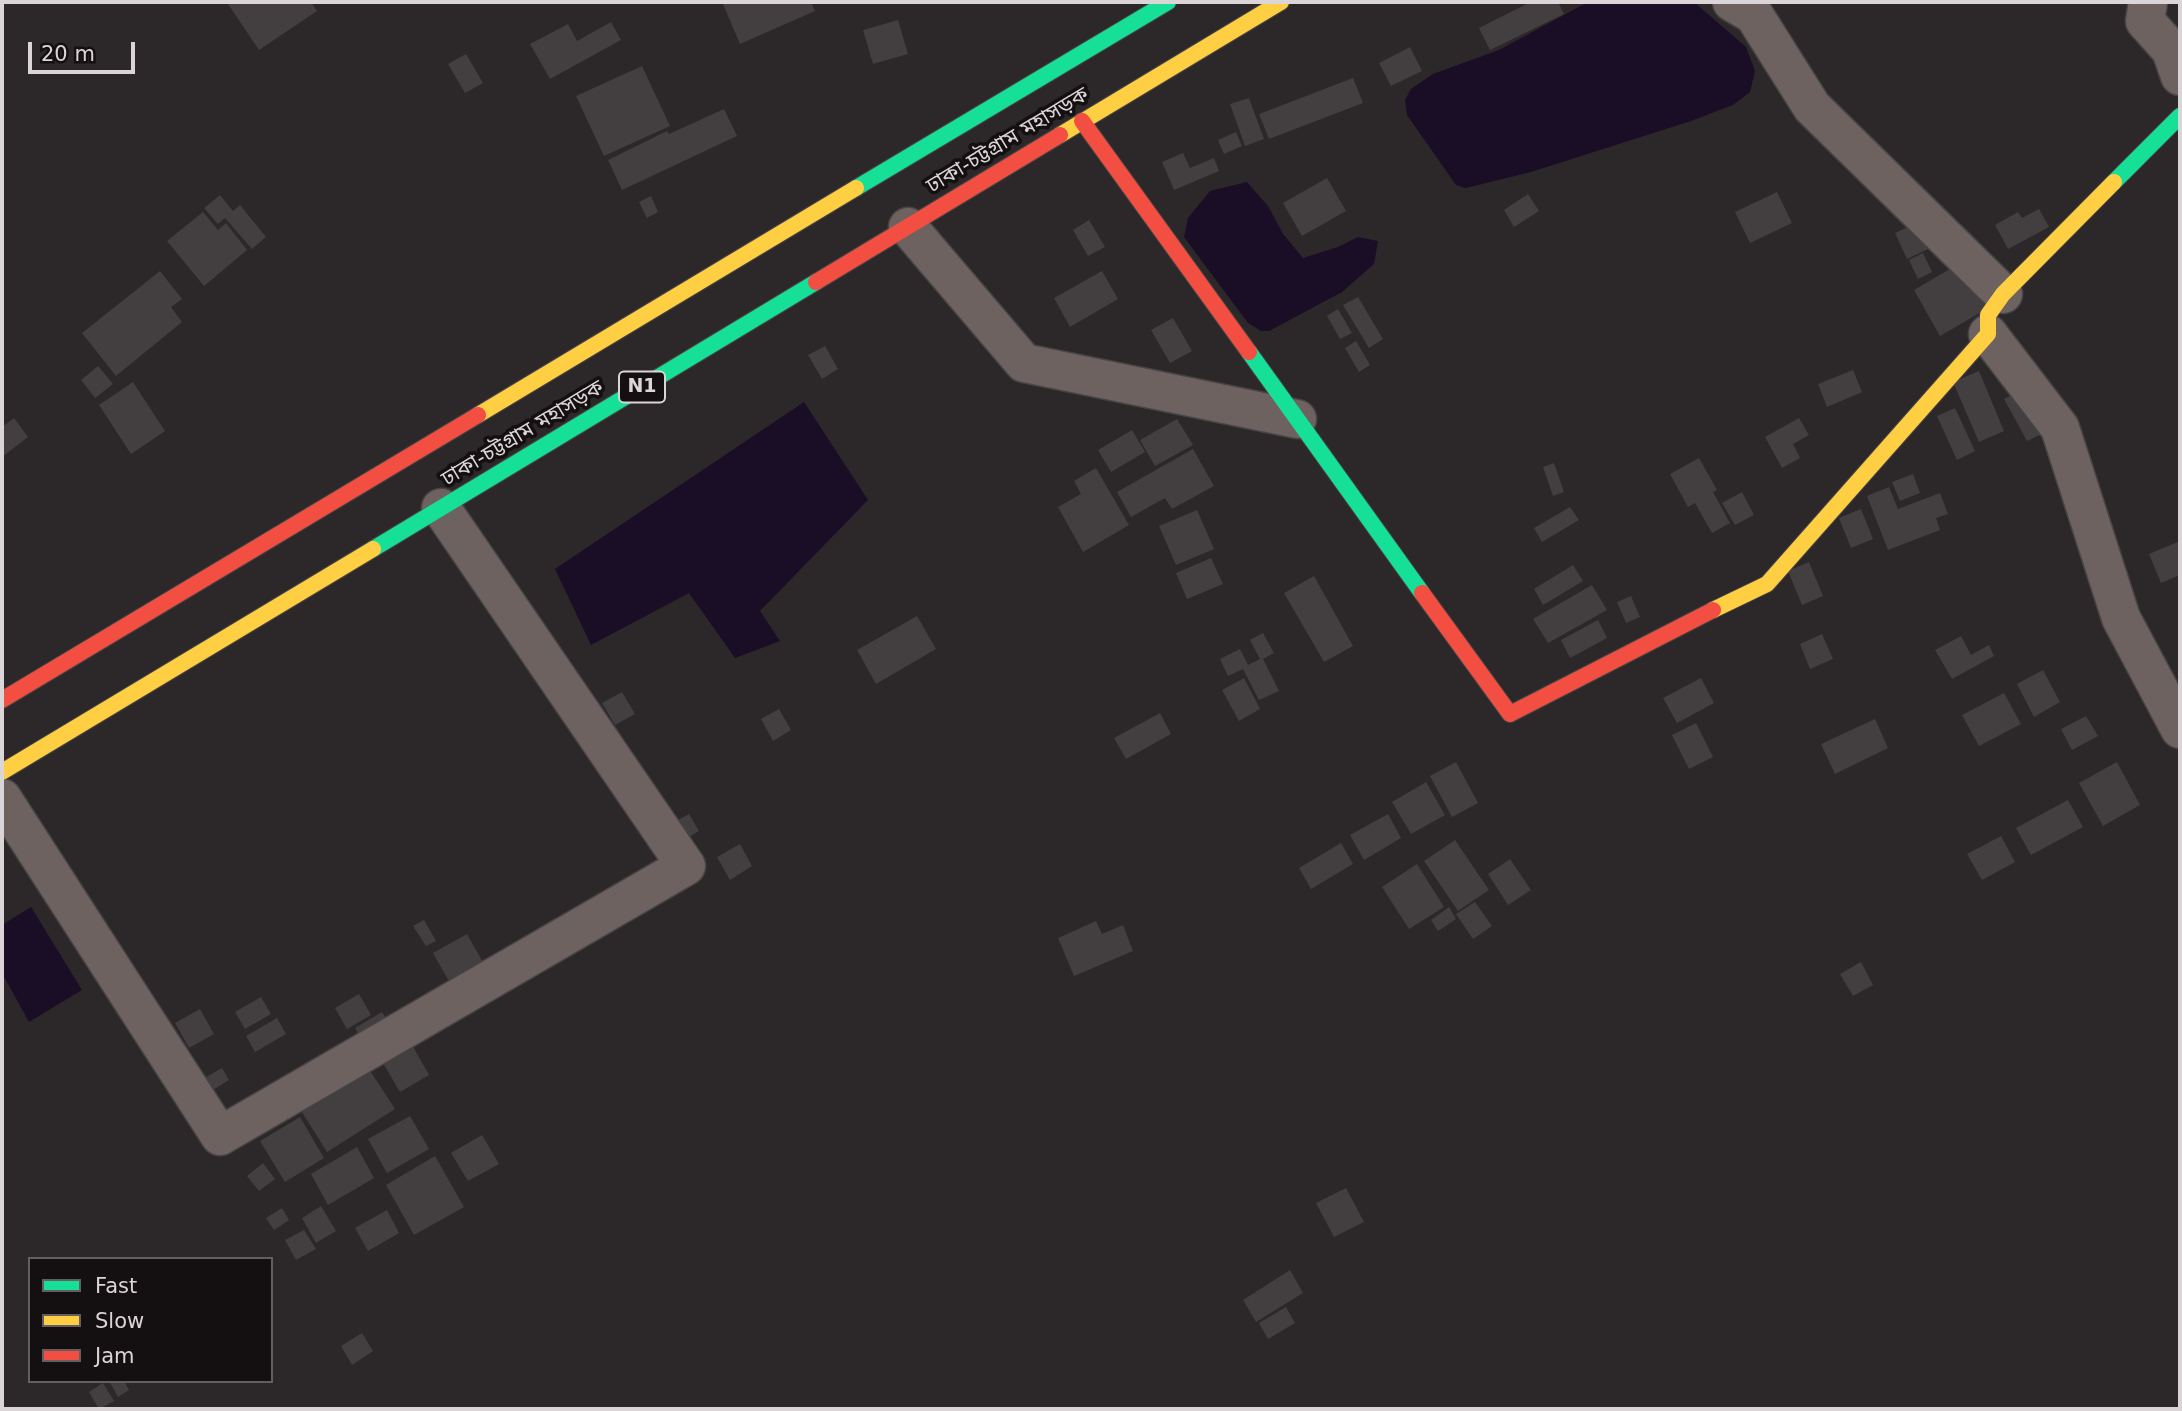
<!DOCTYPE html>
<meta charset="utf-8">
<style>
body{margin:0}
#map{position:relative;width:2182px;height:1411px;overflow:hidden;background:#2c2728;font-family:"DejaVu Sans",sans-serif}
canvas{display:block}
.frame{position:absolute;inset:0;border:4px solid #dcd5d7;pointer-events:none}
.legend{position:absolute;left:28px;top:1257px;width:245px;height:126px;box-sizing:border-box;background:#140f10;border:2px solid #645e60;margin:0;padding:9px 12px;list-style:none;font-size:21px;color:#dcd5d7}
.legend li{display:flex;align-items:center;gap:14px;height:35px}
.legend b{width:35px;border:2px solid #645e60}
.scale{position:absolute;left:28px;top:42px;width:107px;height:32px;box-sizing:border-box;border:4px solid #dcd5d7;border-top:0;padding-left:9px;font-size:21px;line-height:24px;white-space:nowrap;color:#dcd5d7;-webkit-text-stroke:5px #140f10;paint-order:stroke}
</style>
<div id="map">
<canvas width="2182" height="1411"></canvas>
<div class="frame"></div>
<ul class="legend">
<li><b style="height:9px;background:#16e098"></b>Fast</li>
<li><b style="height:9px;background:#ffcf43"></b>Slow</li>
<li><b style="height:9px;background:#f24e42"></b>Jam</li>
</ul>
<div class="scale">20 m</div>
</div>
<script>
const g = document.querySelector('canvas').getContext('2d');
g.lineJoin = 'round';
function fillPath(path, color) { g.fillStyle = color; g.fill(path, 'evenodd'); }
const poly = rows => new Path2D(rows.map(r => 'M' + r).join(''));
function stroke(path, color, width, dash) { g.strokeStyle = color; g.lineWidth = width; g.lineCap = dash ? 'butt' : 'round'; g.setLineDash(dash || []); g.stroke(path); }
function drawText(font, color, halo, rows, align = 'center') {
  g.font = font + ' "DejaVu Sans","Noto Sans Bengali",sans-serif'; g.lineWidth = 7; g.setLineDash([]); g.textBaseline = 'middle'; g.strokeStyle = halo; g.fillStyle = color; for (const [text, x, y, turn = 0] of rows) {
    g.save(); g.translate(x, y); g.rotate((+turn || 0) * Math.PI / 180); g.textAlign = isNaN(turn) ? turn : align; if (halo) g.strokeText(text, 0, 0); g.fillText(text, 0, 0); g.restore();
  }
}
const water = poly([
 [1588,2,1694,2,1746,47,1755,71,1750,92,1733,105,1691,121,1531,172,1466,188,1456,185,1407,115,1405,100,1411,89,1433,74,1499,50],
 [1247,182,1268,206,1283,234,1303,258,1338,247,1358,237,1378,241,1374,264,1342,292,1269,331,1261,331,1248,323,1184,237,1188,218,1210,191],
 [804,402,868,500,760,611,780,641,735,658,689,593,591,645,555,569],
 [31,907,82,990,29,1022,2,973,2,925]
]);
const building = poly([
 [232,2,311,2,317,11,259,50,228,4],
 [722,2,811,2,815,11,740,44],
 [1531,2,1558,2,1564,14,1490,50,1479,28],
 [898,20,908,54,873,64,863,30],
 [611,22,621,40,550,79,530,44,568,24,577,41],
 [1410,47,1422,71,1391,86,1379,63],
 [466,54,483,83,465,93,448,64],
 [642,66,670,126,604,156,576,96],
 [1353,78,1363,103,1269,139,1259,114],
 [1249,98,1264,139,1245,146,1230,104],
 [724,109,737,136,622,190,608,160,667,131,669,134],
 [1236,132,1242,146,1224,154,1218,140],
 [1183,153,1190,168,1214,158,1219,171,1174,190,1162,162],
 [1327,178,1346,211,1302,236,1283,203],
 [1777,192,1792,223,1750,243,1735,212],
 [1528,194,1539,211,1514,227,1504,210],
 [220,195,233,211,240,205,266,237,252,249,225,218,218,224,204,208],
 [651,196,658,212,647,218,639,202],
 [2039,209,2049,227,2008,249,1995,225,2018,212,2022,218],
 [203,212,218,230,226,223,247,250,204,286,167,241],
 [1089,220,1105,247,1088,256,1073,230],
 [1916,223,1928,249,1907,259,1895,233],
 [1923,253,1932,272,1918,279,1909,260],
 [1962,262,1988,308,1940,336,1914,290],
 [160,271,182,299,171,307,182,322,116,376,82,333],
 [1102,271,1118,299,1070,327,1054,298],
 [1358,297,1383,339,1369,348,1343,305],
 [1338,309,1352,333,1340,339,1327,316],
 [1173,318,1192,351,1170,363,1151,330],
 [1356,341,1370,365,1359,372,1345,348],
 [825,346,838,369,822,379,808,355],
 [98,366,113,384,95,398,81,380],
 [1853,370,1862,392,1827,407,1818,384],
 [1979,371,2004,431,1979,442,1953,382],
 [133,382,165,431,131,454,99,405],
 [2021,390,2044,433,2027,441,2004,399],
 [1955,408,1975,451,1957,460,1937,416],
 [14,418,28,437,2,457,2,427],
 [1799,418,1809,435,1793,444,1800,458,1782,468,1765,437],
 [1177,419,1193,445,1155,466,1140,440],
 [1132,430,1145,452,1111,472,1098,450],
 [1193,449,1214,486,1172,509,1165,498,1131,517,1117,492],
 [1699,458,1717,490,1713,492,1730,523,1712,533,1695,503,1688,507,1670,474],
 [1554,463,1564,492,1553,496,1543,467],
 [1096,468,1129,525,1083,552,1058,507,1081,494,1074,481],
 [1913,474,1920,493,1900,501,1892,482],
 [1889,487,1898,509,1940,493,1948,514,1936,518,1940,530,1888,550,1867,496],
 [1742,492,1754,515,1735,525,1722,503],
 [1570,507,1579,520,1542,542,1534,528],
 [1861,509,1873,539,1851,548,1839,518],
 [1197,510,1214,549,1176,565,1159,526],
 [2180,541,2180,575,2161,583,2149,554],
 [1211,558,1223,584,1187,599,1176,573],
 [1809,562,1823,596,1802,605,1788,571],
 [1573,565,1583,581,1543,605,1534,589],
 [1314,576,1353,646,1324,662,1284,593],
 [1592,585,1607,610,1548,643,1533,619],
 [1631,596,1640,617,1626,623,1617,602],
 [917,616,936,649,876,684,857,650],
 [1598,620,1607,638,1570,658,1561,640],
 [1263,633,1274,653,1263,659,1279,691,1259,700,1243,669,1228,676,1220,659,1240,649,1248,665,1260,659,1250,640],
 [1822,634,1833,659,1810,669,1800,644],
 [1961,636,1971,655,1989,645,1994,656,1952,679,1935,650],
 [2043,670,2060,702,2034,717,2017,684],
 [1244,678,1260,709,1239,721,1222,690],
 [1701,678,1714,703,1677,723,1663,698],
 [622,692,635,714,615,725,602,703],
 [2004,693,2021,724,1979,746,1962,715],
 [779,709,791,730,773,741,761,719],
 [1160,713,1171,734,1126,759,1114,738],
 [2086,716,2098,736,2072,750,2061,729],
 [1875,719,1888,748,1835,774,1821,744],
 [1696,723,1713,757,1689,769,1672,735],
 [1456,762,1478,803,1452,817,1430,776],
 [2117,762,2140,805,2103,826,2079,783],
 [1426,782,1445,815,1411,834,1392,802],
 [2068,800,2083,827,2031,855,2016,828],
 [689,814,699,831,682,841,671,824],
 [1388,814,1401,838,1364,860,1350,835],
 [2001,836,2015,862,1982,880,1967,854],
 [1455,840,1489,890,1458,911,1424,861],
 [1341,843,1353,864,1311,889,1299,868],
 [740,844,752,866,730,880,717,857],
 [1510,859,1531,890,1508,905,1488,874],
 [1417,864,1444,907,1409,929,1382,887],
 [1475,902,1492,926,1473,939,1456,914],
 [1449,907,1456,919,1438,931,1431,920],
 [424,920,436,941,426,946,413,926],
 [1096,921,1102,934,1123,925,1133,951,1074,976,1058,938],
 [467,934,485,966,451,985,433,953],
 [1861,962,1873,985,1853,996,1840,974],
 [359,994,371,1015,347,1029,335,1008],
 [261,997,271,1014,245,1029,235,1012],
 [200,1009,214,1034,189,1048,175,1023],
 [382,1012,392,1028,364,1043,355,1028],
 [277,1018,286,1034,255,1052,246,1036],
 [407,1036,429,1075,400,1092,377,1053],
 [367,1066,395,1109,327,1152,300,1109],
 [222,1068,229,1080,213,1090,206,1077],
 [410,1116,429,1149,387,1173,368,1139],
 [300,1117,324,1158,285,1182,260,1141],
 [482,1135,499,1164,468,1181,451,1153],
 [357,1147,374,1178,328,1205,311,1174],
 [435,1156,464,1207,414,1235,386,1185],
 [263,1163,275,1179,259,1191,247,1176],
 [1346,1188,1364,1222,1334,1237,1316,1203],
 [321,1206,336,1231,316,1243,302,1218],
 [282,1208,289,1220,274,1230,266,1218],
 [387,1210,399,1233,368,1251,355,1228],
 [304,1230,316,1249,296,1260,285,1240],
 [1290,1270,1303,1293,1256,1322,1243,1300],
 [1286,1307,1295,1323,1268,1339,1259,1323],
 [362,1333,373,1351,352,1365,341,1346],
 [109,1381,124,1381,129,1390,118,1397],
 [103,1383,114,1401,99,1409,89,1392]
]);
const street = poly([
 [1732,2,1754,15,1812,107,2003,294],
 [2148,2,2145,21,2171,50,2180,76],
 [908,227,1024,363,1297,419],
 [1988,334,2060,428,2121,618,2180,729],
 [2,798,220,1136,686,866,441,508]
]);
const fast = poly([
 [2114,182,2180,116],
 [856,188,1168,2],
 [1249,352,1422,593],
 [373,549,816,282]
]);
const slow = poly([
 [1060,135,1281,2],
 [478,415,856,188],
 [1713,610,1767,584,1988,334,1988,315,2003,294,2114,182],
 [2,772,373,549]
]);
const jam = poly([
 [1082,121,1249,352],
 [816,282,1060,135],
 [1422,593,1510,714,1713,610],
 [2,700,478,415]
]);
const shields = [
 [642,387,46]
];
const shieldNames = [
 ["N1",642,387]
];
const streetNames = [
 ["ঢাকা-চট্টগ্রাম মহাসড়ক",1008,141,-31],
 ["ঢাকা-চট্টগ্রাম মহাসড়ক",523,434,-31]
];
fillPath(water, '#1a0e26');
fillPath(building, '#433f40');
stroke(street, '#474445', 41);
stroke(fast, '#474445', 18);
stroke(slow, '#474445', 18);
stroke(jam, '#474445', 18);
stroke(street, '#6e6261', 38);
stroke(fast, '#16e098', 16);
stroke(slow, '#ffcf43', 16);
stroke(jam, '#f24e42', 16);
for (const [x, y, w] of shields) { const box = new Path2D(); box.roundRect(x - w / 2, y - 15.5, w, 31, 5); g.fillStyle = '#140f10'; g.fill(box); stroke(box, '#dcd5d7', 2); }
drawText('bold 19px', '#dcd5d7', null, shieldNames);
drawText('21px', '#dcd5d7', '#140f10', streetNames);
</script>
